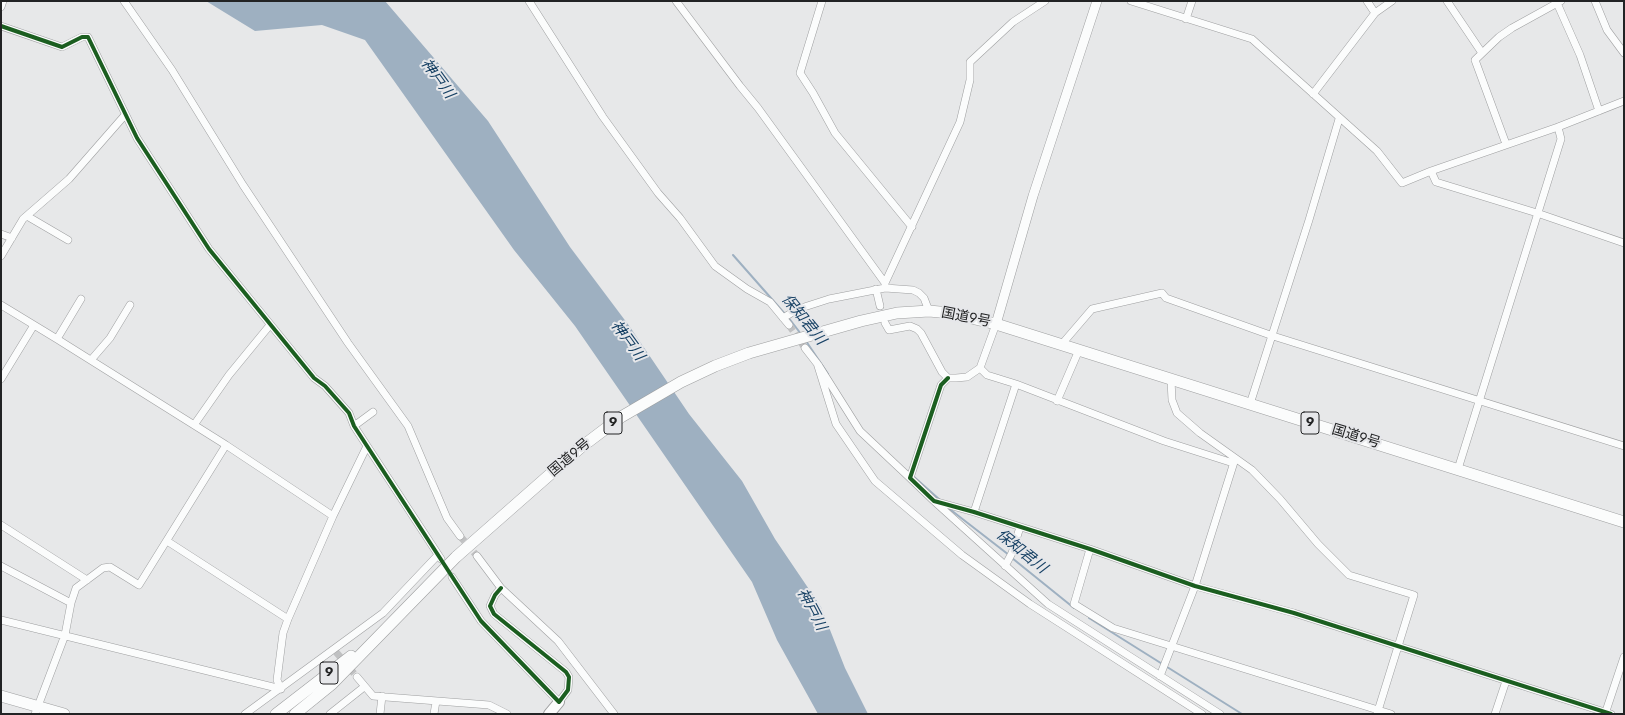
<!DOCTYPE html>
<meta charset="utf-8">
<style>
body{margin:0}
#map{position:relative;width:1625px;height:715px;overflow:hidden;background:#e7e8e9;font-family:Jost,sans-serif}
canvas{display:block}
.frame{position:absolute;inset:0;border:2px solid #222324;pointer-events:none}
</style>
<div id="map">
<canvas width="1625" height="715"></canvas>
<div class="frame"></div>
</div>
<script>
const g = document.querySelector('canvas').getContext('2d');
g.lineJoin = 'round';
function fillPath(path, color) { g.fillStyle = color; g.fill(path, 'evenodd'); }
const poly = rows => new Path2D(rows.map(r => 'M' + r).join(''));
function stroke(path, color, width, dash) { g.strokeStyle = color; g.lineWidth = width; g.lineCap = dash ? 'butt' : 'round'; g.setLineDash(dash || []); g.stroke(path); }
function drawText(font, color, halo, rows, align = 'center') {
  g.font = font + ' Jost,"Noto Sans JP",sans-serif'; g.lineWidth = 4; g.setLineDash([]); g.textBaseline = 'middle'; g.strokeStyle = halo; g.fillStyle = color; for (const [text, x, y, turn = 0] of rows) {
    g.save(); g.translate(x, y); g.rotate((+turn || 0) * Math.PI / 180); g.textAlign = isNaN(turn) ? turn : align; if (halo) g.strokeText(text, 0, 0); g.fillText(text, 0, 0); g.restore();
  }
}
const water = poly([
 [206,1,385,1,488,121,570,247,630,327,689,414,742,481,775,539,821,607,845,668,868,714,818,714,777,640,752,582,575,326,514,250,365,40,322,25,255,31]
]);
const stream = poly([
 [733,255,785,314],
 [788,317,801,334],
 [806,341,828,374],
 [913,476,940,500],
 [947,507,1009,555],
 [1012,558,1074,608],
 [1089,618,1242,714]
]);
const minorTunnel = poly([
 [789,325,805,348],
 [460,536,477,556],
 [336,652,357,677]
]);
const minor = poly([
 [124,1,172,70,243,185,348,343,408,426,447,518,460,536],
 [529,1,603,117,658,193,680,218,715,266,747,289,770,302,789,325],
 [676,1,740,86,758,108,885,283,885,288],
 [822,1,800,73,813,93,835,133,912,227],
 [1131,1,1252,39,1377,151,1402,183,1431,171,1558,127,1624,101],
 [1367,1,1375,13],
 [1447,1,1482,53],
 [1595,1,1607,30,1624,53],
 [1557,3,1580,55,1599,111],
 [1,7,3,1],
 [1186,19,1192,1],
 [1,26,62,47,82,37,88,37,137,138,209,249,314,378,325,386,349,413,354,426,441,559],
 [1313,94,1375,13,1392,1],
 [1506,144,1475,60,1499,37,1512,28,1561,1],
 [1431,171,1436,182,1537,213,1624,243],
 [27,216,68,240],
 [1,234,12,238],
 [1,256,23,219,69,179,125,115],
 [885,283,960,122,970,80,970,62,1013,22,1045,1],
 [876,289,880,306],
 [1,305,57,339,226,445,333,516],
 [783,318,798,309,829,299,885,288,913,290,919,293,924,298,929,311],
 [885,323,889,330,910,326,917,329,921,333,942,372,948,378,956,378,967,377,980,368,996,324],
 [57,339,81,299],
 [1062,344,1092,309,1162,293,1166,298,1273,336,1624,446],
 [805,348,819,366,860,431,910,478],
 [91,360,110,338,130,305],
 [817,363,836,424,875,481,962,555,1030,604,1202,714],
 [948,378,941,385,910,478,934,501,974,512,1090,549,1195,586,1294,613,1611,714],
 [1,379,34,325],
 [1171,380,1172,400,1177,413,1200,433,1252,470,1280,499,1318,544,1349,575,1414,595,1377,714],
 [1016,384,1164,441,1233,463],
 [1057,401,1079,350],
 [1250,404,1309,220,1339,119],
 [194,425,229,375,270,325],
 [354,426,373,412],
 [1458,469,1561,139,1558,127],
 [935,502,1048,604,1220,714],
 [974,512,1016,384,987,375,980,368],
 [1,525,87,580],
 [167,541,288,619],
 [1090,549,1074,604,1113,628,1391,714],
 [477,556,501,588,558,641,614,714],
 [1,566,71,603],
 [1005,566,1012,553,1020,527],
 [452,577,481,621,559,702,568,690,569,677,566,672,494,614,490,606,495,595,501,588],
 [1,620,281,689],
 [1160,676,1195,586,1235,459],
 [357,677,373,696,489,705,507,714],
 [281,689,277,680,283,633,288,619,333,516,367,446],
 [35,714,65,635,71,603,76,588,103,568,110,567,139,585,226,445],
 [245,714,383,613,438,555],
 [330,714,364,687],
 [380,714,382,696],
 [434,714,436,701],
 [1495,714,1506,681],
 [1605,714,1624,657]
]);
const tertiary = poly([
 [996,324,1033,196,1097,1]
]);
const secondary = poly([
 [549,714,559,702]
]);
const primary = poly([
 [1,696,64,714]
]);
const trunk = poly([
 [276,714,351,656],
 [295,714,332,684,456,557,580,448,621,417,681,382,715,366,749,353,861,321,897,313,929,311,950,313,996,324,1624,522]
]);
const cycleway = poly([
 [1,26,62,47,82,37,88,37,137,138,209,249,314,378,325,386,349,413,354,426,481,621,559,702,568,690,569,677,566,672,494,614,490,606,495,595,501,588],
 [948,378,941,385,910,478,934,501,974,512,1090,549,1195,586,1294,613,1611,714]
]);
const shields = [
 [613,423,18],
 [1310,423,18],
 [329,673,18]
];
const shieldNames = [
 ["9",613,423],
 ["9",1310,423],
 ["9",329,673]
];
const streetNames = [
 ["国道9号",966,318,11],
 ["国道9号",1356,437,17],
 ["国道9号",570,458,-40]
];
const waterNames = [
 ["神戸川",437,79,54],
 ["保知君川",803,320,51],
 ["神戸川",627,341,54],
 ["保知君川",1021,552,39],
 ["神戸川",811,610,62]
];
fillPath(water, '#9eb0c1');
stroke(stream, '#9eb0c1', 2);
stroke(minorTunnel, '#c0c1c2', 7, [7, 3.5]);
stroke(minor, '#9e9fa0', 8);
stroke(tertiary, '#9e9fa0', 10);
stroke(secondary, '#9e9fa0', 12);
stroke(primary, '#9e9fa0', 12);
stroke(trunk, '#9e9fa0', 12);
stroke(minor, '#fbfcfc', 7);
stroke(tertiary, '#fbfcfc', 9);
stroke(secondary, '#fbfcfc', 10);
stroke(primary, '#fbfcfc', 11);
stroke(trunk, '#fbfcfc', 11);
stroke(cycleway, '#1b5e20', 4);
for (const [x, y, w] of shields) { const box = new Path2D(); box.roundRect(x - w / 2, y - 11, w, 22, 3); g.fillStyle = '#e6e7ea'; g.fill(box); stroke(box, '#222324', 1); }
drawText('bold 13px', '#222324', null, shieldNames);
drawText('14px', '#222324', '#e6e7ea', streetNames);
drawText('italic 15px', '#184265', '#e6e7ea', waterNames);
</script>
